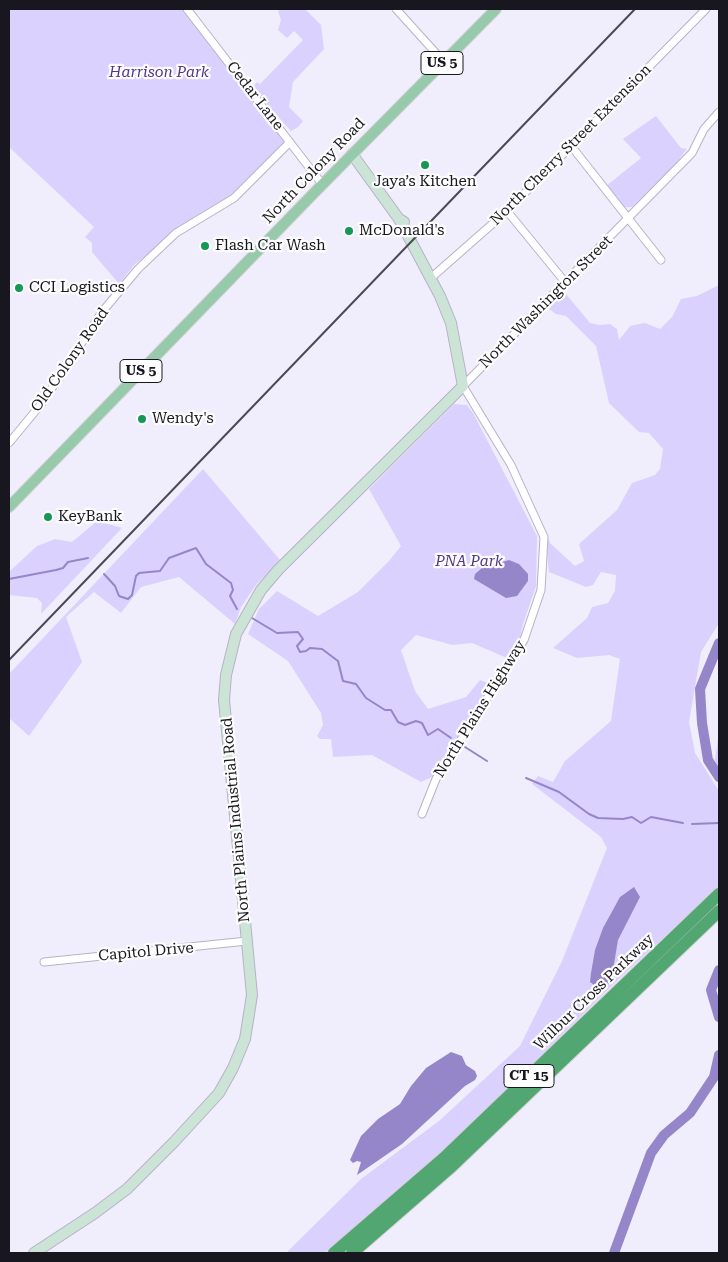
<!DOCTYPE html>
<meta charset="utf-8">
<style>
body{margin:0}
#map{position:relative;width:728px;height:1262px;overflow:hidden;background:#f0eefc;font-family:"Roboto Serif",serif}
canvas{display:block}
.frame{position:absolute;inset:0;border:10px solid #18171f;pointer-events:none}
</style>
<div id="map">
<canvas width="728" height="1262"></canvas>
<div class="frame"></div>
</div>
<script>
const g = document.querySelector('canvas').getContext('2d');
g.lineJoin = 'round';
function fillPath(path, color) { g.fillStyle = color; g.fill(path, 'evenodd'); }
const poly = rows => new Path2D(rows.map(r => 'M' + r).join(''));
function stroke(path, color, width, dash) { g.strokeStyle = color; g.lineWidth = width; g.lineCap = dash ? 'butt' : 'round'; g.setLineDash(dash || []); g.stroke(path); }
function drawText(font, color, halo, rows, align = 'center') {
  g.font = font + ' "Roboto Serif",serif'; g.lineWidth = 4.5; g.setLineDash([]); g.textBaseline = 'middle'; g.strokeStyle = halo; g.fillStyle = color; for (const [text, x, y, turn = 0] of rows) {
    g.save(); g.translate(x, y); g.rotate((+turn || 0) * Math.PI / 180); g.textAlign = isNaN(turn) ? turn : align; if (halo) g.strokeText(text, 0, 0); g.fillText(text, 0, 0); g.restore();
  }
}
const green = poly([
 [9,9,184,9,285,142,231,195,196,216,134,265,119,284,92,252,92,243,85,237,94,227,9,147],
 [281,9,305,9,321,25,324,49,293,82,289,107,303,121,298,127,291,131,252,88,257,82,260,84,303,40,294,31,287,38,278,30,281,20,278,11],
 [656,116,681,148,687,149,674,166,632,207,624,207,606,186,641,158,623,139],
 [719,285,719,623,701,652,689,722,695,753,719,791,719,886,618,980,448,1147,398,1191,324,1253,286,1253,361,1179,439,1121,520,1046,562,961,607,848,601,837,532,784,538,776,553,782,565,761,611,721,620,659,609,655,577,658,553,648,587,618,592,607,608,603,615,591,616,575,601,572,593,585,586,587,549,572,546,543,548,537,550,543,575,566,584,561,579,544,617,510,632,483,655,475,660,469,663,449,649,433,639,432,609,403,596,346,566,316,556,314,549,309,556,297,566,294,590,323,600,325,610,324,617,329,619,340,630,326,645,323,660,329,672,317,681,299,697,296],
 [454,404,467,405,473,413,537,536,536,586,523,624,520,638,507,658,472,643,452,645,416,635,401,650,415,691,428,709,466,697,480,680,491,684,434,776,421,782,372,755,333,757,331,739,320,739,317,736,323,725,321,713,288,661,248,634,259,609,277,591,318,616,358,592,389,561,401,546,369,489],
 [203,469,280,560,256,585,241,607,235,624,179,577,141,587,121,613,94,592,66,617,82,662,29,736,9,718,9,674],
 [97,521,122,528,41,614,42,603,37,598,9,595,9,572,37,546,55,539,72,542],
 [719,732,719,782,715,759]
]);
const water = poly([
 [509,560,519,564,528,574,528,581,517,596,506,598,474,579,475,574,482,568],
 [634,887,640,897,618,940,611,982,607,985,594,985,590,982,591,973,595,950,603,928,620,897],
 [451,1052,462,1056,466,1065,475,1071,477,1076,475,1080,465,1086,402,1144,357,1175,361,1162,357,1161,353,1163,350,1160,361,1136,378,1119,400,1104,411,1086,426,1068]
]);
const stream = poly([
 [104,574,115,586,119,596,128,599,132,595,136,576,139,573,160,571,169,558,196,548,206,564,231,583,233,590,230,596,237,609],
 [9,579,56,570,63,568,68,562,88,558],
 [252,618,277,633,298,632,303,639,297,646,300,652,306,651,310,648,322,649,338,661,343,681,356,684,366,698,385,710,391,710,398,722,405,725,416,721,422,723,428,735,438,729,451,738],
 [465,747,487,761],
 [526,778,559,792,589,814,598,818,623,819,632,817,641,823,651,817,683,823],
 [692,824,719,823]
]);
const river = poly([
 [719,643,700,689,702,723,708,760,719,777],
 [719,970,711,990,719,1017],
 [614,1253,651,1153,664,1135,690,1113,714,1077,719,1055]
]);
const street = poly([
 [187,9,322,184],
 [396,9,444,62],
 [572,147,661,260],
 [507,211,565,282],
 [432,277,507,211,706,9],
 [9,443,42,403,102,312,138,269,176,233,234,198,290,142],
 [422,814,436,779,524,640,541,590,544,537,511,465,463,386,692,153,704,129,719,112],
 [44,962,247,941]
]);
const secondary = poly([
 [352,154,399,219,404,222],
 [34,1253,95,1213,127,1189,174,1142,219,1093,233,1068,245,1039,252,995,224,700,226,675,236,634,261,590,278,570,463,386,451,323,440,296,399,219]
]);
const primary = poly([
 [9,507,314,193,496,9]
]);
const highway = poly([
 [334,1253,444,1158,719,894],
 [352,1253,452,1166,719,911]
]);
const rail = poly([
 [9,660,635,9]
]);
const markers = [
 [425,165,5,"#159756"],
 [349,231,5,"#159756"],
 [205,246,5,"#159756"],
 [19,288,5,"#159756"],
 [142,419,5,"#159756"],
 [48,517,5,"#159756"]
];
const shields = [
 [442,63,42],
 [141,371,42],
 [529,1076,50]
];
const shieldNames = [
 ["US 5",442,63],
 ["US 5",141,371],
 ["CT 15",529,1076]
];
const parkNames = [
 ["Harrison Park",159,73],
 ["PNA Park",469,562]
];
const streetNames = [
 ["Cedar Lane",255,96,52],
 ["North Cherry Street Extension",571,145,-45],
 ["North Colony Road",314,171,-46],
 ["North Washington Street",546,302,-45],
 ["Old Colony Road",70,360,-55],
 ["North Plains Highway",480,709,-58],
 ["North Plains Industrial Road",236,820,-95],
 ["Capitol Drive",146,952,-5],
 ["Wilbur Cross Parkway",594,992,-44]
];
const poiNames = [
 ["Jaya’s Kitchen",425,182,"center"],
 ["McDonald's",359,231],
 ["Flash Car Wash",215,246],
 ["CCI Logistics",29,288],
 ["Wendy's",152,419],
 ["KeyBank",58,517]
];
fillPath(green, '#dad1fe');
fillPath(water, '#9586c9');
stroke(stream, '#9586c9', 2);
stroke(river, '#9586c9', 10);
stroke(street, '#b6b2c8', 9);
stroke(secondary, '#b6b2c8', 12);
stroke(primary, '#d1d1d2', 12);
stroke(highway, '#d1d1d2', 14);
stroke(street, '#fff', 7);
stroke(secondary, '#cbe4d5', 10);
stroke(primary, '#97caaa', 10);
stroke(highway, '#52a672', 12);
stroke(rail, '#4b4a53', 2);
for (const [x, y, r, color] of markers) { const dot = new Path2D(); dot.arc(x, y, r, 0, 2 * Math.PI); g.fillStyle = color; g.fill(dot); stroke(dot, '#fdfdfd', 2); }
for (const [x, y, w] of shields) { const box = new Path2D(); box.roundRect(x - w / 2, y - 11.5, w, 23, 4); g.fillStyle = '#fdfdfd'; g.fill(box); stroke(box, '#18171f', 1); }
drawText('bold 14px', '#18171f', null, shieldNames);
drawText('italic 15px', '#503889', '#fdfdfd', parkNames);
drawText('15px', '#18171f', '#fdfdfd', streetNames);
drawText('15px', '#18171f', '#fdfdfd', poiNames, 'left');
</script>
